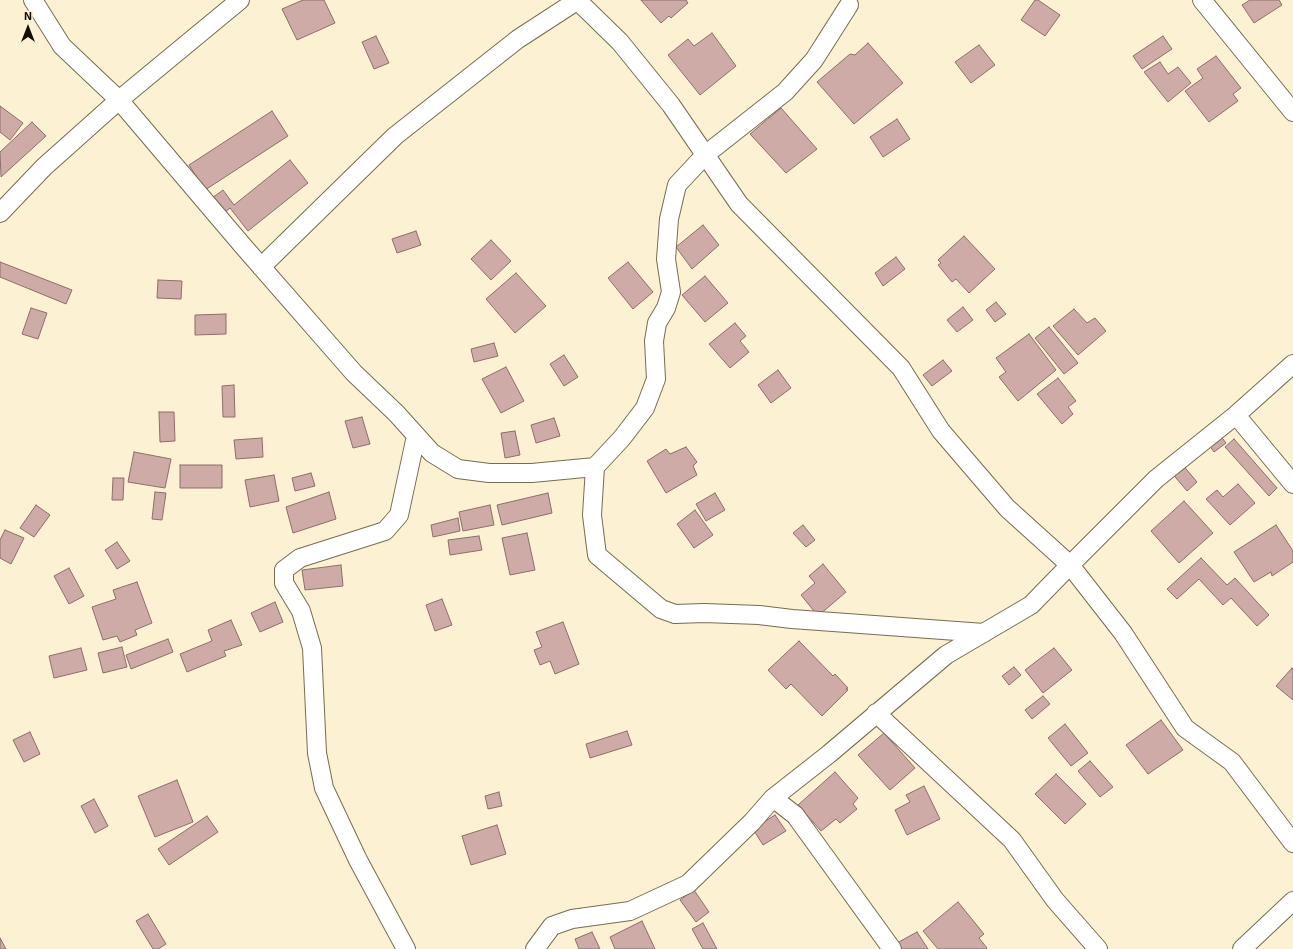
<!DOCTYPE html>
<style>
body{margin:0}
#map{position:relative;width:1293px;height:949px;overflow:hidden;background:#fdf1d3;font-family:"Exo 2",sans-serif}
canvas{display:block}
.north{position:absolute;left:8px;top:8px;width:40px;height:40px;-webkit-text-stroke:3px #fdf1d3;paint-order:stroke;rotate:0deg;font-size:11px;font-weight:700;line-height:16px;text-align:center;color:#130f05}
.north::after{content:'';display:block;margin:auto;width:14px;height:18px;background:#130f05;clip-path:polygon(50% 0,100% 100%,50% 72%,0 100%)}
</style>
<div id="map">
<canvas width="1293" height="949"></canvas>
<div class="north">N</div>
</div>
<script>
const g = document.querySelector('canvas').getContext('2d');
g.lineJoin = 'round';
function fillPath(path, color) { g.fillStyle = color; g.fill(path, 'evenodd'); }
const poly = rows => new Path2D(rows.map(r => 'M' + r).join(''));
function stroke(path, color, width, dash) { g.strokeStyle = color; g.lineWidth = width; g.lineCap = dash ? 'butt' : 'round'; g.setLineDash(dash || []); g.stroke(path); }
const building = poly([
 [303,0,324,0,335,23,297,40,282,9,303,0],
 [641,0,686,0,688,3,671,18,669,16,661,23,641,0],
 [1035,0,1038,0,1060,15,1045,36,1021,20,1035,0],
 [1250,0,1279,0,1282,5,1254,23,1242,5,1250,0],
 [712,33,736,66,700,95,668,55,688,39,694,46,712,33],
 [376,36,389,63,374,69,362,42,376,36],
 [1163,36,1172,49,1142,69,1133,56,1163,36],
 [868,43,903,83,854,124,817,82,850,54,855,55,868,43],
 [979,45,995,65,971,83,955,62,979,45],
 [1216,56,1241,88,1233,94,1238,101,1209,122,1185,91,1203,78,1197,69,1216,56],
 [1160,62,1168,74,1178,67,1191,83,1168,102,1144,72,1160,62],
 [0,106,23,123,10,140,0,132,0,106],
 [781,108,817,149,786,173,750,134,781,108],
 [272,111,288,136,205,190,189,165,272,111],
 [897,119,910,139,883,157,870,137,897,119],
 [32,122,46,136,1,177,0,152,32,122],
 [290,160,308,183,248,231,230,208,224,213,212,198,223,190,234,205,290,160],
 [703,225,719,245,692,269,676,247,703,225],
 [416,231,421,245,397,253,392,239,416,231],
 [964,236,995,269,969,293,956,279,952,282,938,265,941,263,938,260,964,236],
 [491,240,511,261,491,280,471,259,491,240],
 [896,257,905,269,883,286,875,273,896,257],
 [0,262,72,290,66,304,0,277,0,262],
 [628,262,653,292,633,309,608,278,628,262],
 [516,273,546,306,515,333,486,299,516,273],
 [705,276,728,303,705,322,682,295,705,276],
 [158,280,182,281,181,299,157,298,158,280],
 [996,302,1006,314,995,322,986,310,996,302],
 [963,307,973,320,957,332,947,320,963,307],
 [31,308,47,313,38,339,22,334,31,308],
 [1074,309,1087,323,1095,318,1106,331,1078,355,1053,326,1074,309],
 [226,314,226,334,195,335,195,315,226,314],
 [735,323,746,336,740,341,749,352,730,368,709,344,735,323],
 [1049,327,1078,363,1064,374,1035,338,1049,327],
 [1029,334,1056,370,1018,401,999,377,1006,372,996,358,1029,334],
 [494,343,498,356,474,362,471,349,494,343],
 [564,355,578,377,564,386,550,364,564,355],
 [943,360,952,371,932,386,923,375,943,360],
 [506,367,524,401,501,413,482,379,506,367],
 [778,370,791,388,771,403,758,385,778,370],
 [1058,378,1076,401,1068,407,1073,414,1062,424,1037,394,1058,378],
 [234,385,235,417,223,417,222,386,234,385],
 [159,412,174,412,175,441,160,442,159,412],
 [362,417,370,444,353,448,345,421,362,417],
 [554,418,560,436,536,443,531,425,554,418],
 [515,431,520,455,505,458,501,433,515,431],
 [1219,434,1226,443,1214,452,1207,442,1219,434],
 [262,438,263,457,236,459,234,440,262,438],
 [1234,439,1277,488,1269,496,1225,447,1234,439],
 [686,447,697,462,693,466,697,475,666,493,647,461,666,449,670,454,686,447],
 [134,452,171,459,165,488,128,482,134,452],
 [1181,463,1197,482,1187,491,1171,472,1181,463],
 [180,465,222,465,222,488,180,488,180,465],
 [311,473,315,486,295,491,292,478,311,473],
 [274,475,279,501,250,507,245,480,274,475],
 [113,478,124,478,123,500,112,500,113,478],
 [1238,484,1255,503,1230,525,1206,499,1217,490,1223,497,1238,484],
 [155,492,166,493,162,520,152,519,155,492],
 [329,492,336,519,293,533,286,507,329,492],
 [548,493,552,513,502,525,497,505,548,493],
 [715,493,725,510,706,521,696,504,715,493],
 [1184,501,1213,533,1179,563,1151,531,1184,501],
 [36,505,50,515,34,537,20,528,36,505],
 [490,505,494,525,463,531,459,512,490,505],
 [695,510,713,535,694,548,677,524,695,510],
 [458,518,460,531,433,537,431,525,458,518],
 [803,525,815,540,806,547,793,533,803,525],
 [1276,525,1293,551,1293,562,1272,576,1271,572,1254,582,1234,552,1276,525],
 [5,530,24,538,11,564,0,558,0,540,5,530],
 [527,533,535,570,510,575,502,538,527,533],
 [479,536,482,550,450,555,448,540,479,536],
 [117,542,130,561,117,569,105,550,117,542],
 [1201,558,1227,585,1235,578,1269,615,1257,626,1231,598,1223,605,1199,579,1177,599,1167,589,1201,558],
 [823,564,846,592,818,616,801,595,815,583,809,576,823,564],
 [341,565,343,586,305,590,302,570,341,565],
 [69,568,84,596,69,604,54,576,69,568],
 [137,582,152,623,135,630,137,635,120,642,117,636,103,640,92,607,116,599,113,590,137,582],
 [442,599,452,625,435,631,426,605,442,599],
 [275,602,283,622,260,632,251,613,275,602],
 [231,620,242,645,224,651,226,656,187,672,180,654,212,641,208,630,231,620],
 [563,622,579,664,555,674,550,661,540,665,534,650,542,647,536,632,563,622],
 [168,639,173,652,131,669,126,655,168,639],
 [799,641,833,676,835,674,848,688,846,689,848,690,822,716,791,684,786,689,768,670,799,641],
 [122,647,127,667,103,673,98,653,122,647],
 [81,648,87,670,54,678,49,656,81,648],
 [1054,648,1072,670,1043,693,1025,670,1054,648],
 [1014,667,1021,675,1009,685,1002,676,1014,667],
 [1292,668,1293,669,1293,700,1276,686,1292,668],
 [1043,696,1050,704,1032,719,1025,710,1043,696],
 [1161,720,1183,750,1148,774,1126,745,1161,720],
 [1065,724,1088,753,1071,766,1048,738,1065,724],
 [627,731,632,745,590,758,586,744,627,731],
 [30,732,40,754,24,762,13,740,30,732],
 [884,733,915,768,890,790,858,755,884,733],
 [1090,761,1113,787,1100,797,1078,771,1090,761],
 [835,772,858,798,853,804,857,809,840,823,836,819,821,831,798,805,835,772],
 [1056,774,1086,804,1065,824,1035,794,1056,774],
 [177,780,193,822,155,837,138,796,177,780],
 [924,786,940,819,907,835,895,810,910,802,906,795,924,786],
 [499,792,502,806,488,809,485,796,499,792],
 [94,799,108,826,95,833,81,806,94,799],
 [775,815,786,831,763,845,753,829,775,815],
 [207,816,218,832,169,865,158,849,207,816],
 [497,825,506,854,471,865,462,836,497,825],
 [694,890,709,912,696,922,680,900,694,890],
 [958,902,984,934,979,938,987,948,986,949,938,949,923,931,958,902],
 [148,914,166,944,158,949,153,949,136,921,148,914],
 [642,921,655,949,615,949,610,937,642,921],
 [703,923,717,949,703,949,692,929,703,923],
 [592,932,600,949,579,949,575,939,592,932],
 [917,932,928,949,901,949,897,943,917,932],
 [0,938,6,949,0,949,0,938]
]);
const minor = poly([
 [33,0,62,46,119,100,243,246,354,373,396,413,432,453,458,469,489,473,532,473,595,467,592,515,597,555,661,609,675,614,704,613,759,615,792,619,984,633],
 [577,0,620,42,671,105,739,204,901,368,941,431,1007,508,1070,565,1123,633,1185,728,1232,762,1293,843],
 [1202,0,1293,112],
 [0,213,44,167,119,100,240,0],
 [261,267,395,136,518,39,578,0],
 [1236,415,1293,484],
 [595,467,622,438,645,408,656,379,654,341,657,323,666,308,671,292,666,259,669,219,677,185,705,155,785,92,814,60,849,5],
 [876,713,1012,840,1055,900,1098,949],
 [773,798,795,815,892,949],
 [406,949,358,860,324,788,317,753,312,648,301,611,284,583,284,570,300,558,385,531,399,515,416,436],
 [535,949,552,926,572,919,630,911,688,884,752,822,773,798,829,754,946,655,1031,605,1070,565,1156,479,1236,415,1293,364],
 [1242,949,1293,901]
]);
fillPath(building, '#ceaba6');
stroke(building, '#8d6d69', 1);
stroke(minor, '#776c51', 20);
stroke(minor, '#fff', 18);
</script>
